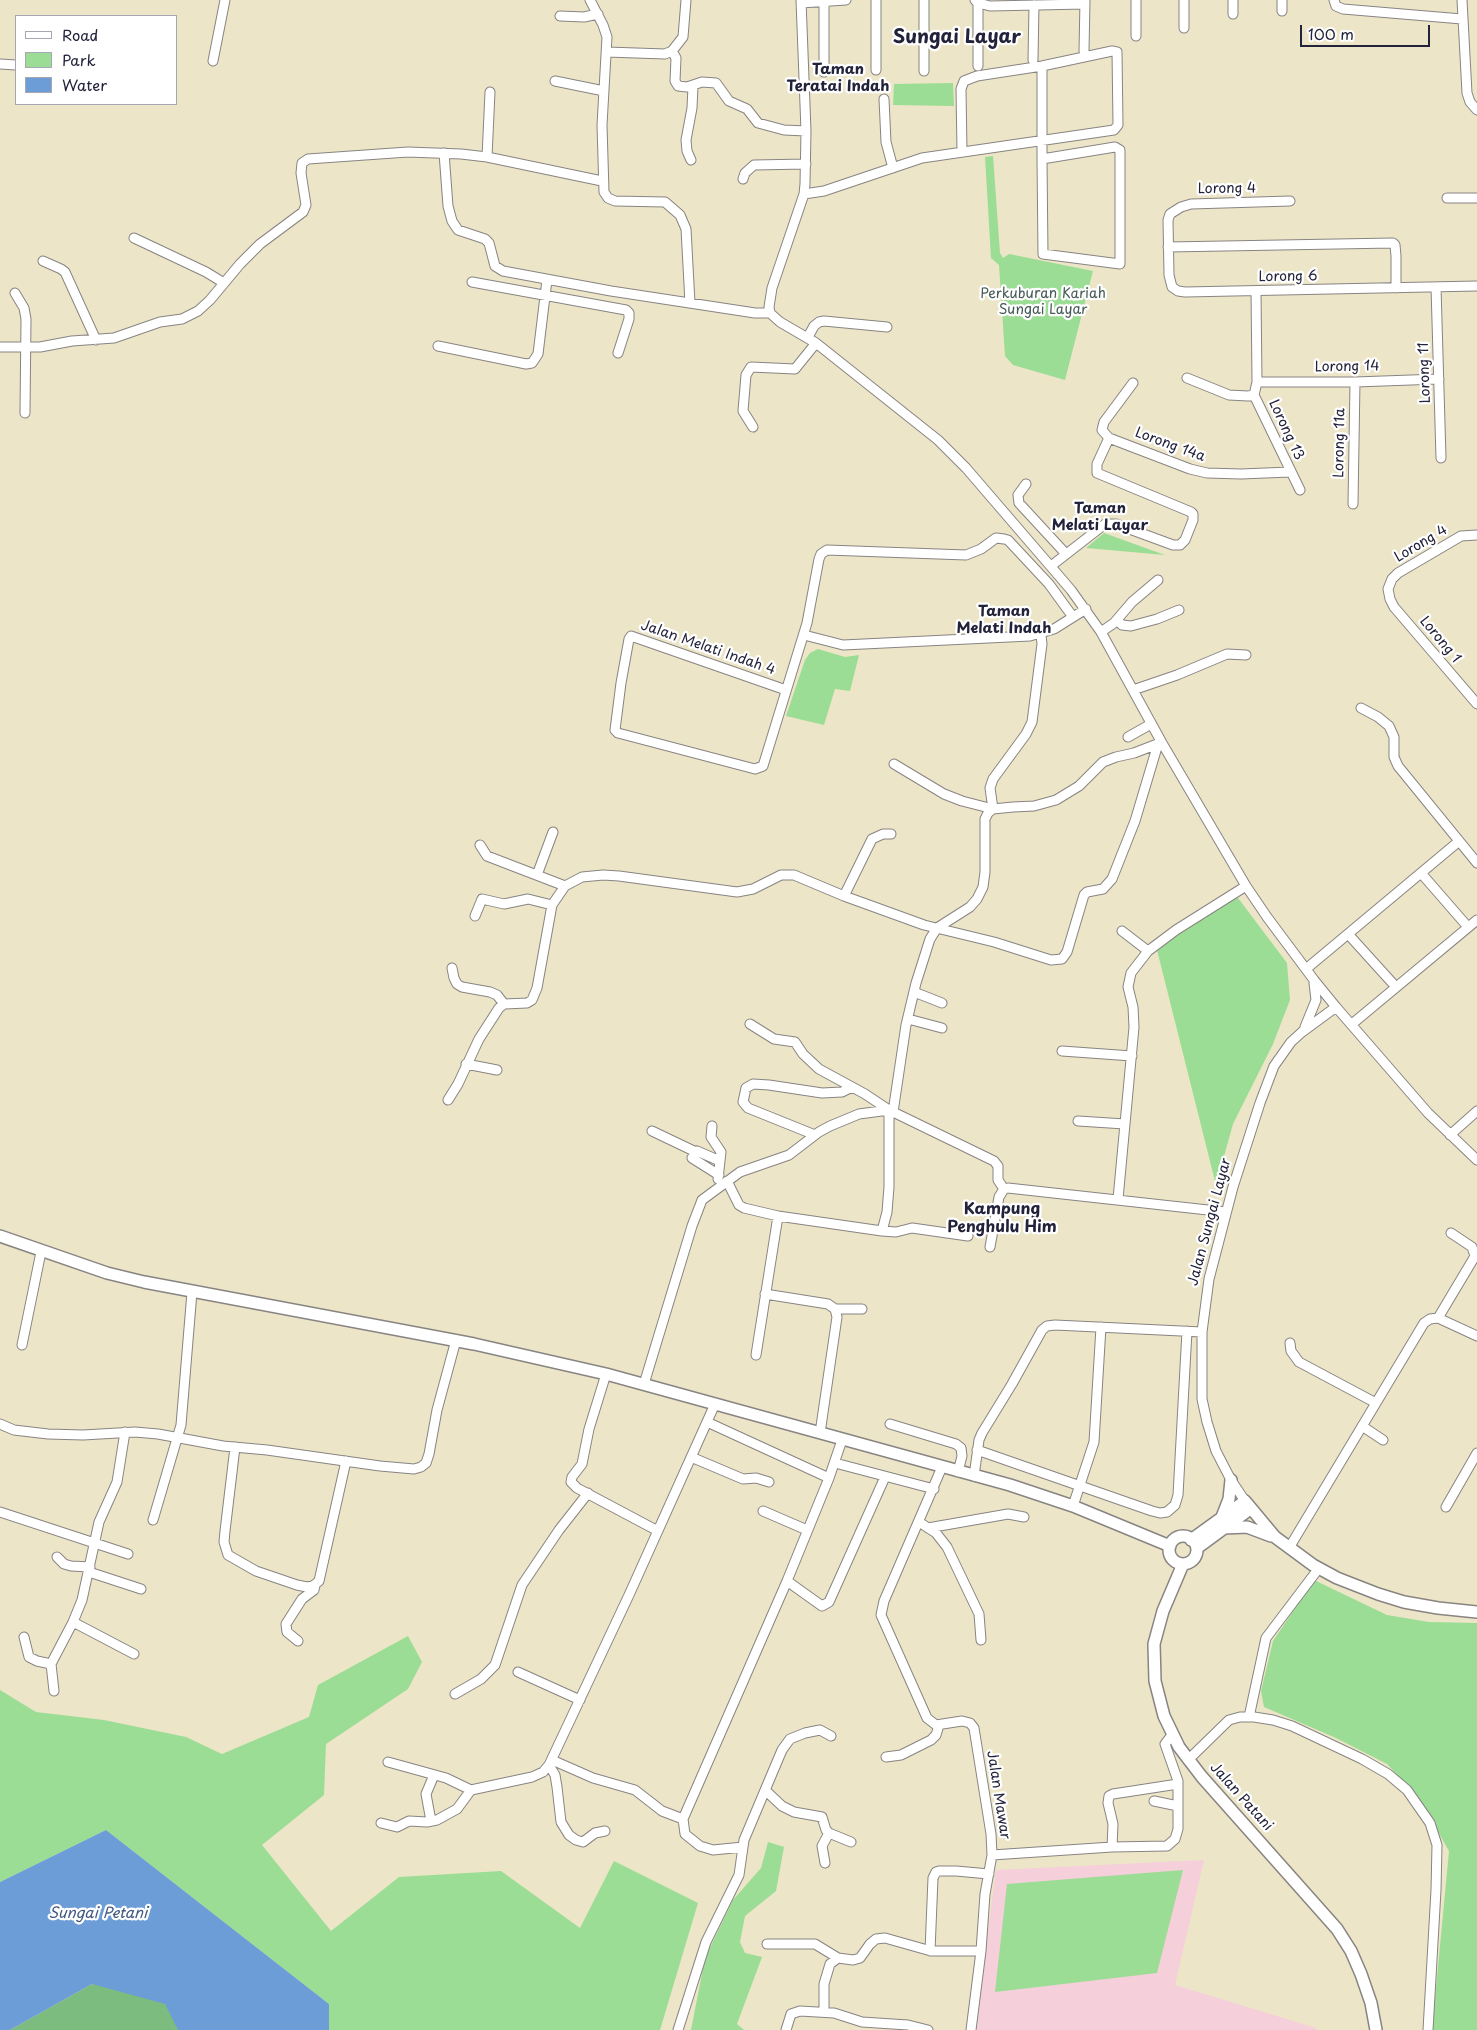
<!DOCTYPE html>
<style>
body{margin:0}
#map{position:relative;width:1477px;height:2030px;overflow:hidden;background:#ede5c8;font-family:"Playpen Sans",sans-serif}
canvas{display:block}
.legend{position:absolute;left:15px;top:15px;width:162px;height:90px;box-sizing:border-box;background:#fff;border:1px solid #a7a7b1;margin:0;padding:6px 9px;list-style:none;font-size:15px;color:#22223b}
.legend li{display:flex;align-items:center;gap:10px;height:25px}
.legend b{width:25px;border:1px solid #a7a7b1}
.scale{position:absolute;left:1300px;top:25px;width:130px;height:22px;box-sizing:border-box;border:2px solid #22223b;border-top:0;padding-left:6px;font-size:15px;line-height:18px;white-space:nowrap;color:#22223b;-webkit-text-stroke:4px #fff;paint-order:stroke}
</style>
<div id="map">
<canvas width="1477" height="2030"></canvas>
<ul class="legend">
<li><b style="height:6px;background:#fff"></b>Road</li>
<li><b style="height:14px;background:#9bdd94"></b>Park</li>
<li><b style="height:14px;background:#6c9dd6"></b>Water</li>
</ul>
<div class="scale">100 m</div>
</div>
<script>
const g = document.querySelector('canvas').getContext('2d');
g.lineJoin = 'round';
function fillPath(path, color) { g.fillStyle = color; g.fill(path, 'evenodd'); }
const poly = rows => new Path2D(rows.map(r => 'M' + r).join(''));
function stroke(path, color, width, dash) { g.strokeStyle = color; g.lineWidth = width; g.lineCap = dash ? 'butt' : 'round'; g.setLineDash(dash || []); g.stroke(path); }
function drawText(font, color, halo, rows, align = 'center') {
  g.font = font + ' "Playpen Sans",sans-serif'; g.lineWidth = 4.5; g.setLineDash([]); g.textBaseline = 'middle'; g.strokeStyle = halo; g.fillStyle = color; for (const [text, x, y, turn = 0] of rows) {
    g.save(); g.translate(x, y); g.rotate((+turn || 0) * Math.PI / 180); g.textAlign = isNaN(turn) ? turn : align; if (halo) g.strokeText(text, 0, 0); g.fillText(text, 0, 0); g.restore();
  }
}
const built = poly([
 [1204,1860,1175,1985,1316,2028,1316,2030,975,2030,996,1870]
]);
const green = poly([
 [953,83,954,106,893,105,894,84],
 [993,156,1000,253,1003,258,1009,254,1093,271,1065,380,1013,365,1005,356,999,265,991,258,985,157],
 [1104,533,1165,555,1086,548],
 [818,649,845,657,859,655,850,691,835,689,824,725,786,716,805,660,810,653],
 [1235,894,1287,963,1290,1000,1273,1044,1233,1124,1216,1185,1157,950,1190,923],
 [1314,1580,1387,1615,1429,1622,1477,1623,1477,2030,1432,2030,1449,1851,1418,1797,1387,1764,1336,1738,1264,1707,1261,1691,1273,1641],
 [408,1636,422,1662,408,1689,326,1744,324,1795,262,1845,331,1931,399,1877,501,1871,580,1928,614,1861,698,1903,660,2030,329,2030,329,2004,106,1830,0,1882,0,1690,36,1712,104,1720,186,1737,222,1754,309,1717,318,1685],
 [768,1842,784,1847,776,1891,745,1916,740,1942,745,1953,762,1957,737,2024,744,2030,691,2030,705,1958,733,1900,761,1868],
 [1183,1870,1157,1973,995,1992,1007,1884]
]);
const forest = poly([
 [92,1984,177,1992,196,2030,10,2030]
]);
const water = poly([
 [106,1830,329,2004,329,2030,178,2030,165,2004,92,1984,10,2030,0,2030,0,1882]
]);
const minor = poly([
 [590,0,603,25,607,37,602,125,604,192,608,198,615,201,665,202,680,215,686,229,690,303],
 [876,0,876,70],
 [975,0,978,3,990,6,1085,4],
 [1184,0,1184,28],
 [1233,0,1233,14],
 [1334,0,1336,6,1343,9,1462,19],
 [1462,0,1467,93,1470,102,1477,110],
 [801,3,846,0],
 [1282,11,1282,0],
 [560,16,584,17,598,14],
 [1136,36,1136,0],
 [672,51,676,58,675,81,678,86,687,87,702,82,716,83,729,101,747,109,758,123,784,130,806,131],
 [1084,51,1085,0],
 [607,52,665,54,672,51,683,37,686,0],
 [1033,60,1034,5],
 [213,61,225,0],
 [0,64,16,65],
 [978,66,978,3],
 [1042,66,1042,159,1043,254,1120,264,1120,150,1115,147,1042,159],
 [924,71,924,0],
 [824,72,824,2],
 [555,81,604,91],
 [884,99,886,142,893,168],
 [444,153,448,206,452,221,458,230,485,239,489,243,495,266,503,271,611,291,755,313,770,313],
 [487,157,490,92],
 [691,160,687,151,686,140,692,108,693,86],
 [743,179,745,173,754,165,806,164],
 [804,194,824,191,922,158,1114,130,1118,125,1117,52,1112,51,1042,66,977,76,964,81,961,89,962,152],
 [1447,198,1477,198],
 [1290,201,1191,204,1181,207,1170,214,1168,220,1169,275,1172,287,1178,291,1185,292,1477,286],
 [134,238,206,272,224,283],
 [1168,247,1393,243,1395,245,1396,256,1396,288],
 [43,261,61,269,65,272,96,340],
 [472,282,626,310,629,313,629,319,618,353],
 [1436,287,1441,458],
 [1256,291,1257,382,1254,395,1300,490],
 [15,293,24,308,26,319,25,413],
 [770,313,780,322,816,343,938,440,966,468,1071,590,1101,632,1162,743,1246,886,1267,917,1314,980,1336,1007,1428,1113,1477,1160],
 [770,313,769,307,772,288,804,194,805,184,806,131,801,0],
 [808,337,814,326,819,322,824,321,887,327],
 [438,346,526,364,532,363,538,354,547,280],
 [0,347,40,347,72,341,114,338,160,322,182,319,198,311,210,300,240,264,260,244,303,212,306,205,301,173,302,163,308,159,408,152,461,154,487,157,602,181],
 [1187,378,1229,395,1248,396,1254,395],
 [1257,382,1355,382,1439,379],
 [1133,383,1104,422,1102,430,1109,438,1190,469,1207,473,1241,474,1290,472],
 [753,427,743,411,746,375,751,367,795,369,816,343],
 [1026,484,1018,495,1019,503,1066,554],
 [1353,504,1355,382],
 [1477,535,1461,536,1398,573,1392,579,1388,589,1390,599,1394,607,1477,704],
 [1051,566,1105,524,1116,524,1173,545,1180,545,1185,540,1193,520,1193,514,1191,512,1097,473,1097,464,1109,438],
 [1117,620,1122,625,1131,626,1157,619,1179,610],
 [1101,632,1114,623,1132,602,1158,580],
 [804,635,843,645,1030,636,1054,629,1086,609],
 [786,690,631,636,629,639,621,683,615,730,618,733,755,769,763,766,807,623,819,559,821,554,827,550,966,555,981,549,996,538,1004,539,1008,540,1049,584,1073,617],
 [1133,690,1177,675,1227,654,1246,655],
 [1361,708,1378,717,1389,726,1394,737,1394,757,1398,766,1477,863],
 [1128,737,1151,724],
 [894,764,944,794,962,801,993,809,1013,807,1034,806,1056,800,1079,786,1103,762,1116,757,1134,753,1160,743],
 [993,809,990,788,993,779,1026,734,1032,722,1042,644,1041,635],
 [480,845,487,856,565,886],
 [1421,873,1468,927],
 [537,875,553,832],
 [844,896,872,839,883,834,891,834],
 [475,916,482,899,504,904,528,899,552,905],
 [1122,931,1148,951],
 [1348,934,1396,987],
 [452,968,454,978,457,984,462,987,490,992,497,995,504,1004],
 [1306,969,1458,842],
 [914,992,942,1003],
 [908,1019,942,1028],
 [750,1024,774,1039,795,1042,803,1054,819,1069,865,1094,889,1110,994,1161,998,1166,998,1180,1004,1189],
 [1352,1024,1477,920],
 [1305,1027,1316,1000,1314,983],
 [1062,1051,1132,1056],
 [466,1064,497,1070],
 [448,1100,458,1084,479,1039,499,1008,504,1004,527,1003,532,1000,537,988,552,905,565,886,582,877,603,875,619,876,737,892,753,889,781,875,794,875,844,896,924,925,994,942,1051,960,1062,959,1067,952,1084,895,1087,892,1103,889,1112,879,1135,821,1158,744],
 [893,1112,906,1025,916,983,930,939,937,928,970,907,977,899,983,887,985,872,985,819,988,813,993,809],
 [1078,1121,1125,1124],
 [712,1126,711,1137,721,1152,718,1179],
 [652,1131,696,1152],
 [815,1135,748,1108,743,1102,746,1088,753,1084,769,1085,822,1093,842,1092,852,1087],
 [1450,1135,1477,1111],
 [719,1175,692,1158,697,1151,720,1161],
 [727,1181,739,1205,744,1208,778,1216,882,1231,887,1212,889,1187,889,1110],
 [1118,1199,1134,1027,1133,1007,1128,987,1131,973,1148,951,1176,930,1246,886],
 [882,1231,896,1232,912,1228,968,1236],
 [990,1247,999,1197,1004,1189,1008,1188,1226,1212],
 [765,1294,828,1304,835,1309,862,1309],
 [1438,1318,1475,1256,1472,1247,1451,1233],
 [1290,1343,1291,1351,1299,1362,1376,1403],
 [22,1345,41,1252],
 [756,1355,778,1216],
 [606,1374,589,1429,582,1464,572,1477,571,1482,577,1488,658,1531],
 [644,1384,692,1226,702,1200,740,1172,789,1155,819,1132,830,1126,859,1114,889,1110],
 [707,1422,829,1478],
 [0,1424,14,1430,48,1434,83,1435,135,1432,158,1434,223,1446,267,1450,380,1466,414,1469,421,1467,426,1463,429,1454,437,1410,456,1340],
 [890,1424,956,1444,961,1448,962,1456,958,1472],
 [1362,1426,1383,1440],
 [820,1433,837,1317,835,1309],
 [235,1447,225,1531,224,1542,228,1555,256,1571,297,1585,307,1587,313,1586,319,1581,346,1461],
 [977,1450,1152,1511,1160,1513,1167,1512,1175,1505,1178,1495,1187,1331],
 [691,1457,743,1479,756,1478,769,1482],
 [835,1463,934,1489],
 [942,1467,884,1601,881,1615,927,1718,936,1725,962,1721,970,1723,974,1728,991,1834,992,1855,985,1894,981,1951,971,2030],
 [974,1476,979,1440,982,1433,1012,1384,1042,1330,1047,1326,1055,1325,1202,1332],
 [1245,1501,1231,1480,1216,1451,1207,1422,1202,1399,1202,1332,1209,1279,1233,1187,1260,1103,1274,1066,1291,1042,1302,1032,1336,1007],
 [1073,1506,1094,1442,1101,1327],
 [1446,1507,1477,1453],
 [763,1511,807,1530],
 [0,1512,128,1554],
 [153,1520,181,1425,192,1292],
 [919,1522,936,1533,947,1547,979,1614,981,1640],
 [928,1528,1008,1514,1024,1517],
 [1289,1548,1424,1323,1430,1319,1438,1318,1477,1336],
 [57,1557,64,1564,71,1566,90,1567],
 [89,1572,141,1589],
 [787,1581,822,1606,829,1602,885,1477],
 [73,1622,134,1654],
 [24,1637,29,1657,37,1661,51,1664],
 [298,1641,287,1632,286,1624,302,1599,314,1590,315,1585],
 [518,1672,580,1700],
 [54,1691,51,1664,73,1622,82,1600,99,1522,117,1482,125,1432],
 [455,1694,481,1679,495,1665,522,1585,559,1530,588,1493],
 [1249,1717,1266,1638,1319,1568],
 [886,1757,901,1755,931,1740,936,1735,939,1725],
 [552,1760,593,1778,635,1790,662,1811,683,1819],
 [1188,1760,1229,1720,1240,1717,1254,1717,1273,1720,1292,1726,1362,1759,1388,1774,1407,1790,1430,1823,1437,1845,1436,1890,1428,2030],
 [388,1762,446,1778,471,1790,532,1777,543,1772,549,1765,629,1595,715,1404],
 [549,1765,555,1775,557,1787,561,1822,569,1835,576,1840,583,1842,595,1833,605,1831],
 [765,1790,782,1806,794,1812,822,1817,826,1830,829,1833,851,1842],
 [1154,1801,1178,1806],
 [431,1821,426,1794,434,1775],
 [381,1823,397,1827,409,1821,427,1822,437,1820,457,1809,471,1790],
 [743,1847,713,1850,700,1846,685,1834,683,1819,787,1581,829,1478,842,1440],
 [1112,1847,1113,1824,1108,1803,1109,1796,1113,1794,1178,1784],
 [992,1855,1112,1847,1167,1846,1175,1839,1178,1829,1178,1781,1165,1744,1172,1735],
 [825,1863,822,1846,829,1833],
 [767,1944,815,1944,838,1958],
 [930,1951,933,1878,936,1872,939,1871,956,1871,989,1874],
 [824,2011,824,1984,830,1964,838,1958,853,1960,860,1958,870,1944,876,1939,885,1938,931,1951,981,1951],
 [678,2030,706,1942,739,1875,744,1840,782,1750,790,1739,805,1733,820,1730,831,1736],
 [786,2030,791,2014,800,2011,834,2013,862,2022,908,2025,928,2030]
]);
const major = poly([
 [0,1236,107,1273,144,1282,474,1344,606,1374,1010,1485,1073,1506,1170,1546],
 [1222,1517,1229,1499,1231,1480],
 [1224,1528,1247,1527,1271,1536],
 '1169 1550a14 14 0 1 1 28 0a14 14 0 1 1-28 0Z',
 [1191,1540,1245,1501,1275,1537,1313,1565,1337,1578,1378,1594,1404,1602,1438,1608,1477,1612],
 [1197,1548,1250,1509],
 [1183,1564,1163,1611,1154,1644,1155,1681,1164,1716,1179,1747,1202,1777,1337,1929,1351,1951,1361,1974,1371,2003,1376,2030]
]);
const streetNames = [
 ["Lorong 4",1227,189,-1],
 ["Lorong 6",1288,277,-1],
 ["Lorong 14",1347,367,-1],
 ["Lorong 11",1425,373,-92],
 ["Lorong 13",1286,430,65],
 ["Lorong 11a",1340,443,-89],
 ["Lorong 14a",1170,445,20],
 ["Lorong 4",1421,544,-31],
 ["Lorong 1",1440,640,50],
 ["Jalan Melati Indah 4",708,648,19],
 ["Jalan Sungai Layar",1210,1222,-75],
 ["Jalan Mawar",998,1795,81],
 ["Jalan Patani",1241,1797,48]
];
const parkNames = [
 ["Perkuburan Kariah",1043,294],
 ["Sungai Layar",1043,310]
];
const neighbourhoodNames = [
 ["Taman",838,70],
 ["Teratai Indah",838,87],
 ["Taman",1100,509],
 ["Melati Layar",1100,526],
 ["Taman",1004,612],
 ["Melati Indah",1004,629]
];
const waterNames = [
 ["Sungai Petani",98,1914]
];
const quarterNames = [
 ["Kampung",1002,1210],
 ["Penghulu Him",1002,1228]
];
const districtNames = [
 ["Sungai Layar",957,38]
];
fillPath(built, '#f5cfda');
fillPath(green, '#9bdd94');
fillPath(forest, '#7cbc7e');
fillPath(water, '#6c9dd6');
stroke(minor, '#888482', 11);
stroke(major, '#888482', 14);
stroke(minor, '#fff', 9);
stroke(major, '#fff', 11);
drawText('14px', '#22223b', '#fff', streetNames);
drawText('14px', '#465a56', '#fff', parkNames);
drawText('bold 15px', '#22223b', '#fff', neighbourhoodNames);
drawText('italic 15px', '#435981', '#fff', waterNames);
drawText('bold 16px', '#22223b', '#fff', quarterNames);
drawText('bold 19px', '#22223b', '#fff', districtNames);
</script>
